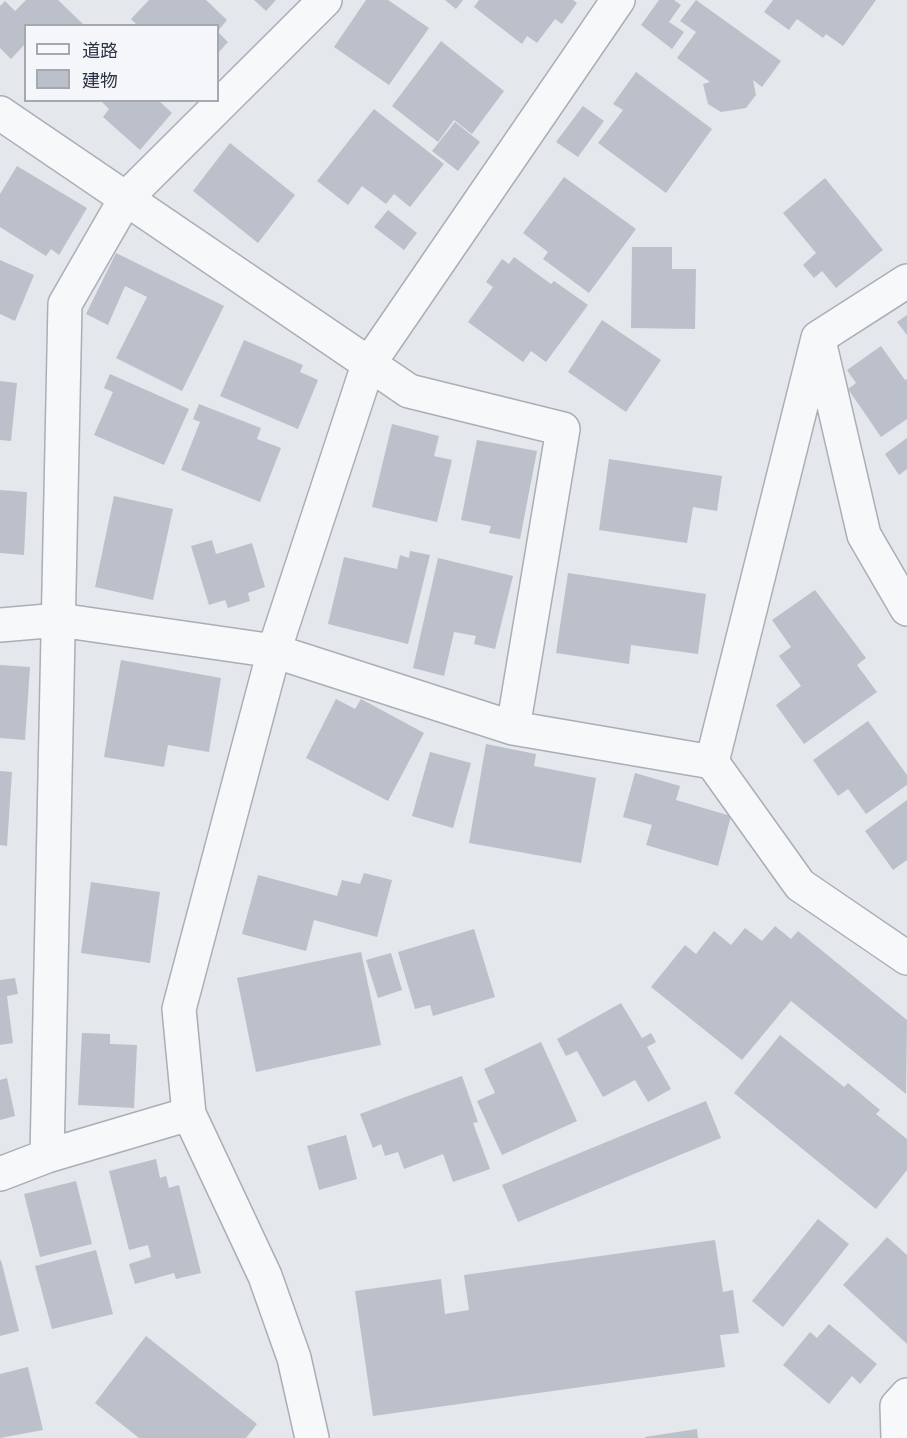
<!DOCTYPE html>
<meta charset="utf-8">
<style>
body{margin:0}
#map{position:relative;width:907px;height:1438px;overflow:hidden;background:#e4e7ec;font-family:Barlow,"Noto Sans JP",sans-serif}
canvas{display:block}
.legend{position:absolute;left:24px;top:24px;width:195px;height:78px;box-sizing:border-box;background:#f4f6f9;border:2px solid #a4a8b1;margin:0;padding:8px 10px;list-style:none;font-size:18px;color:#2b3445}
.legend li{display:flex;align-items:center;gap:12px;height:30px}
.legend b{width:30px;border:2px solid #a4a8b1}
</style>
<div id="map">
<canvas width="907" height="1438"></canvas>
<ul class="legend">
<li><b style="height:8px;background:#f7f8fa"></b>道路</li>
<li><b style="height:16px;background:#bbc0ca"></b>建物</li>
</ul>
</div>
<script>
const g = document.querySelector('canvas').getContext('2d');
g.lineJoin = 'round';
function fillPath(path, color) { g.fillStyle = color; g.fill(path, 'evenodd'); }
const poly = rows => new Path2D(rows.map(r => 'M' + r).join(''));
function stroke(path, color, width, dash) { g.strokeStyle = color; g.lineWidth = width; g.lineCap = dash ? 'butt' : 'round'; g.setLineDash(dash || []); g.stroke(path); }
const building = poly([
 [26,0,58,0,85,26,26,26,26,43,11,59,0,48,0,6,5,1,15,11],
 [149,0,206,0,227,20,218,31,218,26,138,26,131,19],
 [254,0,276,0,266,11],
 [366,0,388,0,429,28,389,85,334,47],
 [445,0,463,0,456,9],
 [479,0,573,0,577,3,562,24,555,19,537,43,527,36,522,44,474,7],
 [659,0,674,0,681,5,669,22,684,32,672,49,641,25],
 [696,0,781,61,762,87,753,80,756,95,746,108,721,112,708,104,703,84,710,82,677,58,696,32,680,21],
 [773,0,876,0,843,46,826,34,823,38,797,19,789,30,764,12],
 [218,32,228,42,218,53],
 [441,41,504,91,472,134,454,120,438,142,392,106],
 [636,72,712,129,666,193,598,143,623,110,613,104],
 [100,100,158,100,172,113,140,150,103,117,109,109],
 [583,106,604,121,578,157,556,142],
 [374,109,444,164,410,207,394,194,386,204,362,186,348,205,317,181],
 [455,122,480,142,458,171,432,151],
 [230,143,295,195,258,243,193,191],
 [17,166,87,208,59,255,51,249,46,256,0,227,0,194],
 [564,177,636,229,589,293,543,259,548,252,523,233],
 [825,178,883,250,836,288,822,271,814,278,803,265,816,253,783,213],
 [388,210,417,233,404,250,374,227],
 [632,247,672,247,672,269,696,269,695,329,631,328],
 [116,253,224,306,182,391,116,358,147,297,125,286,108,325,86,314],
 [514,257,551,284,554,281,588,305,546,362,531,351,523,362,468,322,493,287,486,282,502,259,509,264],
 [0,260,34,275,15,321,0,314],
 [907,315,907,335,897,322],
 [602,320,661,360,626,412,568,372],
 [244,340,303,365,300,372,318,380,298,429,220,396],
 [881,346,905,380,907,379,907,419,881,437,848,389,856,383,847,370],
 [110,374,189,409,164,465,94,435,113,392,104,388],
 [0,381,17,383,11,441,0,440],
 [199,404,261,428,257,439,281,448,260,502,181,470,200,422,193,419],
 [392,424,439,436,434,456,452,460,437,522,372,507],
 [907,438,907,469,899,475,885,454],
 [477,440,537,451,520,539,489,533,491,526,461,520],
 [609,459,722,476,717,511,693,507,687,543,599,530],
 [0,490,27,492,24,555,0,553],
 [114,496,173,509,153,600,95,587],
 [212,540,216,554,252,543,265,587,248,593,250,601,228,608,225,600,209,605,191,546],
 [410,551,430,555,408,644,328,624,344,557,397,569,400,555,409,558],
 [438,558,513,576,495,649,474,644,476,636,454,632,444,676,413,668],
 [568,573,706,594,698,654,631,645,629,664,556,653],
 [815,590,866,658,857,665,877,692,804,744,776,705,801,686,779,656,791,647,772,620],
 [121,660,221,678,209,752,168,745,164,767,104,757],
 [0,665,30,667,25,740,0,738],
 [336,699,355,709,361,699,424,733,388,801,306,758],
 [868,721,907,775,907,785,866,814,848,789,838,796,813,760],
 [486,744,536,754,534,766,596,778,581,863,469,843],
 [430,752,471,763,453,828,412,816],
 [0,771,12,772,7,846,0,845],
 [635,773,680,786,676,800,731,816,718,866,646,845,652,825,623,817],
 [907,800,907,860,893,870,865,831],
 [364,873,392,880,377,937,314,920,306,951,242,934,258,875,337,896,342,880,360,884],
 [91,882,160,892,150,963,81,953],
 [775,926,791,939,798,931,907,1020,906,1094,791,1001,742,1060,651,987,685,945,696,954,714,931,731,945,745,928,762,941],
 [474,929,495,997,433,1016,430,1005,415,1009,398,952],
 [361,952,381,1045,256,1072,237,978],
 [391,953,402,990,378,998,366,960],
 [15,978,18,994,7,996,13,1043,0,1045,0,980],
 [621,1003,642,1038,651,1033,656,1042,647,1047,671,1089,648,1102,635,1080,603,1097,577,1051,566,1056,557,1039],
 [82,1033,110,1034,110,1044,137,1045,134,1108,78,1105],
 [780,1035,844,1087,848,1083,880,1110,876,1114,907,1139,907,1170,876,1209,734,1093],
 [541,1042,577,1121,502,1155,477,1101,495,1093,484,1069],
 [462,1076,478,1122,473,1123,490,1169,453,1182,443,1154,404,1169,398,1152,385,1156,381,1144,373,1148,360,1114],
 [7,1078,15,1116,0,1120,0,1080],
 [706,1101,721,1138,518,1222,502,1185],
 [346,1135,357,1179,319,1190,307,1146],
 [156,1159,160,1178,166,1176,169,1188,179,1185,201,1273,176,1279,174,1273,135,1284,129,1264,151,1257,148,1245,129,1250,109,1171],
 [76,1181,92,1244,40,1257,24,1194],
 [818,1219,849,1244,783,1327,752,1301],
 [887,1237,907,1255,907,1344,843,1285],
 [715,1240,723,1292,733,1290,739,1333,720,1335,725,1367,373,1416,355,1291,441,1279,445,1314,469,1310,464,1275],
 [96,1250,113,1314,52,1329,35,1266],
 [1,1260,19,1331,0,1336,0,1261],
 [829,1324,877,1364,860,1384,852,1376,829,1404,783,1365,810,1332,817,1338],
 [146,1336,257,1424,246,1438,139,1438,95,1403],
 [28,1367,43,1430,0,1438,0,1374],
 [697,1429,698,1438,645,1438,645,1437]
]);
const street = poly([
 [0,113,409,391,563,429,513,728],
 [820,345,864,535,907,609],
 [0,625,59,620,274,651,513,728,712,762,800,885,907,958],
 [712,762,818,338,907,281],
 [47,1156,65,304,126,198,325,0],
 [0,1174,47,1156,189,1114],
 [312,1438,294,1358,265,1276,189,1114,179,1009,274,651,368,365,618,0],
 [898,1438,897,1406,907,1395]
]);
fillPath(building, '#bbc0ca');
stroke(street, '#a9aeb7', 36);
stroke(street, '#f7f8fa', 33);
</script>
